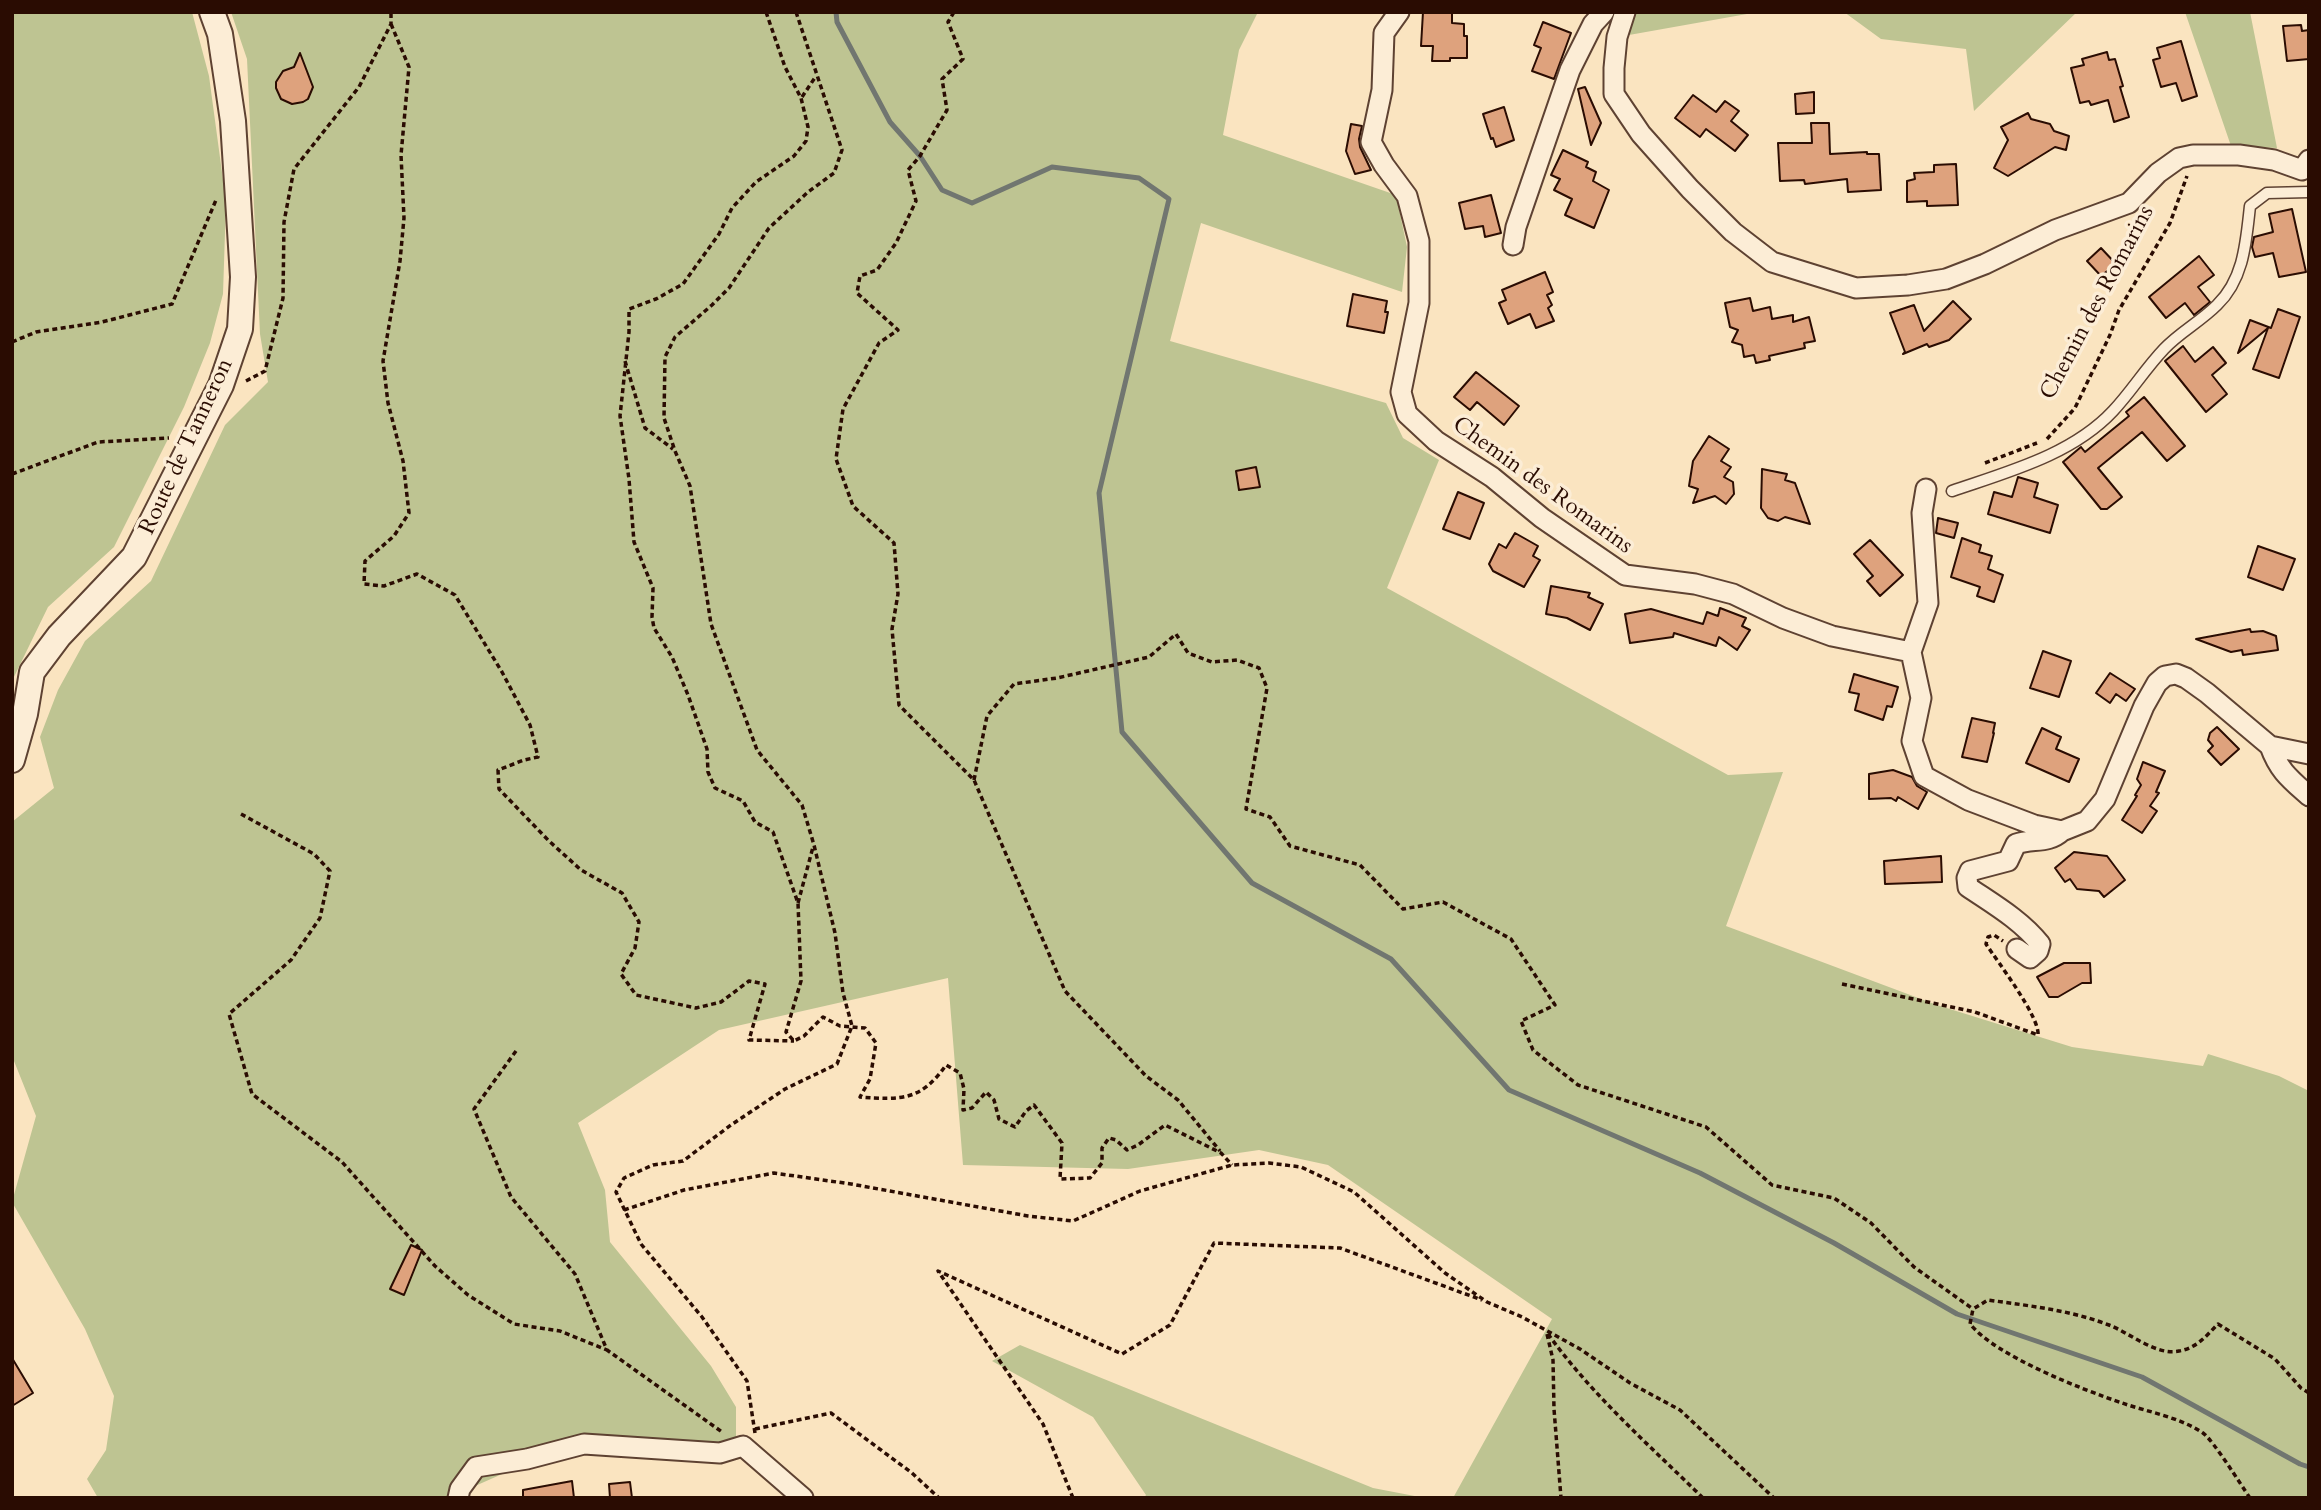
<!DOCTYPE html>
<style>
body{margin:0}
#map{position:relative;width:2321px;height:1510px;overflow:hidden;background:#fae4c0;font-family:Cardo,serif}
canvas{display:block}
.frame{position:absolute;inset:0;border:14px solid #2a0c02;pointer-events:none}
</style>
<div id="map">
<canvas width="2321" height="1510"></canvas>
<div class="frame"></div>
</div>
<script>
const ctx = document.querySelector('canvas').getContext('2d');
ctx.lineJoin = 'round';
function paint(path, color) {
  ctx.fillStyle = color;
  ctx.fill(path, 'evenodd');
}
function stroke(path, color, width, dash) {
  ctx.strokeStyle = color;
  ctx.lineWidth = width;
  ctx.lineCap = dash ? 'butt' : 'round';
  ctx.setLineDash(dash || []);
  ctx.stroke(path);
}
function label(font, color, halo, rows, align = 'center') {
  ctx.font = font + ' Cardo,serif';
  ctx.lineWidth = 7;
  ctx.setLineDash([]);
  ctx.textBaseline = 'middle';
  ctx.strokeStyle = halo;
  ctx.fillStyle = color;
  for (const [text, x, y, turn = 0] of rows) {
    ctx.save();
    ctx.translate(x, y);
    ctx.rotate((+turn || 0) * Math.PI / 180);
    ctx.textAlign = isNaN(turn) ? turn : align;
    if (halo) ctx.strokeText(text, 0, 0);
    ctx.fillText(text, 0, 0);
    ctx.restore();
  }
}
const green = new Path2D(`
 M12 12H192L209 76 226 202 223 294 210 343 184 407 114 547 48 607 12 681Z
 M231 12H1258L1239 50 1223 135 1396 195 1407 247 1402 292 1201 223 1170 341 1386 403 1403 438 1439 460 1387 588 1728 775 1783 772 1726 926 1937 1005 2072 1047 2203 1066 2208 1054 2279 1076 2309 1091V1498H1453L1552 1319 1328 1165 1259 1150 1128 1169 963 1165 948 978 719 1030 578 1123 605 1190 610 1242 711 1366 736 1407V1437L712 1448 588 1453 518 1467 466 1490 458 1498H98L87 1479 106 1450 114 1396 85 1329 12 1202 36 1116 12 1056V822L54 788 40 737 58 690 85 641 151 581 225 425 268 382 260 334 247 59Z
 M1634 12H1747V14L1629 35Z
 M1844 12H2077L1974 111 1966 49 1881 39Z
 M2185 12H2250L2277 148 2231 146Z
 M1020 1345 1373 1488 1425 1498H1144L1146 1495 1093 1417 992 1361Z`);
const stream = new Path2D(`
 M836 12 837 22 890 122 920 156 942 190 972 203 1052 167 1139 178 1169 199 1099 493 1122 732 1252 883 1391 959 1509 1090 1700 1173 1834 1243 1957 1314 2142 1377 2300 1464 2309 1467`);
const building = new Path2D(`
 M1423 12H1452V23L1464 24V36H1467V58H1450V61H1432L1433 46H1421Z
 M1543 22 1571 33 1554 79 1532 71 1541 48 1534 45Z
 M2301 25 2302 31 2309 30V59L2287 61 2283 26Z
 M2181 41 2197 96 2182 101 2176 83 2161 87 2153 60 2160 58 2157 48Z
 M2107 52 2109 60 2115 59 2123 86 2120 87 2129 117 2114 122 2108 100 2091 105 2089 101 2080 103 2071 68 2084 65 2082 59Z
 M300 53 313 87 308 99 303 102 292 104 281 99 276 88V82L283 71 294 67Z
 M1585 87 1601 123 1591 145 1578 89Z
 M1814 92V113L1796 114 1795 94Z
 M1693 95 1716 112 1725 101 1739 111 1731 121 1748 135 1735 151 1706 129 1700 137 1675 118Z
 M1504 107 1514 140 1496 147 1493 138 1491 139 1483 114Z
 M2028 113 2031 119 2050 124 2054 131 2069 136 2066 150 2055 147 2008 176 1994 168 2008 140 2001 127Z
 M1811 123H1829L1830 154 1867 152V154H1879L1881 190 1848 192 1847 179 1805 184 1804 180 1780 181 1778 143H1812Z
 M1351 124 1362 126 1359 139 1360 147 1371 170 1355 174 1346 151Z
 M1563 150 1588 162 1586 167 1596 172 1593 181 1609 190 1594 228 1565 215 1572 199 1554 190 1560 179 1551 175Z
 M1956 164 1958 205 1927 206V201L1907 202V181L1915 179 1914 173 1934 172V165Z
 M1491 195 1501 233 1485 237 1483 226 1465 229 1459 203Z
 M2292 209 2306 272 2279 277 2273 253 2255 257 2252 247 2254 237 2273 232 2269 214Z
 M2101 248 2116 264 2101 276 2087 261Z
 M2199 256 2214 275 2198 287 2210 302 2194 315 2185 303 2166 318 2149 297Z
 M1545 272 1553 292 1547 295 1552 305 1548 308 1554 321 1536 328 1530 314 1508 324 1499 303 1506 300 1502 290Z
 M1353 294 1387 301 1385 312H1388L1384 333 1347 326Z
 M1750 298 1753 311 1770 307 1772 319 1793 315V322L1809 317 1815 341 1804 343 1805 348 1769 356 1770 360 1756 363 1754 355 1744 357 1742 345 1732 342 1738 330 1730 327 1725 303Z
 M1953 301 1971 319 1949 340 1929 347 1927 344 1903 354 1905 352 1890 313 1914 305 1924 331Z
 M2278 309 2300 317 2279 378 2253 369 2268 328 2238 353 2250 320 2271 328Z
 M2183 346 2195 362 2213 347 2226 363 2212 375 2227 394 2206 412 2165 361Z
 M1476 372 1519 406 1504 425 1477 402 1470 410 1454 397Z
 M2144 397 2185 446 2167 461 2142 432 2098 468 2122 497 2107 509H2101L2063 462 2081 447 2085 452 2129 416 2126 412Z
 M1709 436 1729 449 1721 461 1731 467 1724 477 1733 482 1734 494 1726 504 1715 496 1693 503 1698 489 1689 486 1693 461Z
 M1256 467 1260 487 1239 490 1236 471Z
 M1762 469 1787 474 1785 480 1795 483 1810 524 1785 517 1778 521 1768 518 1761 508Z
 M2018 477 2038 483 2034 497 2058 505 2050 533 1988 514 1994 492 2012 497Z
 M1458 492 1484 503 1470 539 1443 529Z
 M1938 518 1958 523 1954 538 1936 533Z
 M1515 533 1538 546 1533 556 1540 560 1524 587 1493 571 1489 564 1499 544 1506 548Z
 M1962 538 1981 545 1979 552 1992 556 1988 569 2003 575 1994 602 1977 596 1980 587 1951 577Z
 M1870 540 1903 575 1880 596 1867 581 1873 576 1854 554Z
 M2258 546 2295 559 2283 590 2248 577Z
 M1551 586 1590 593 1588 597 1603 604 1590 630 1567 618 1546 614Z
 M1720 608 1746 618 1742 626 1750 630 1737 650 1719 637 1716 646 1674 633 1673 637 1630 643 1625 614 1651 609 1703 624 1707 612 1718 616Z
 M2250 629 2251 632 2263 631 2276 636 2278 650 2243 655 2242 650 2231 652 2196 639Z
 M2043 651 2071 661 2059 697 2030 688Z
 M2110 673 2135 689 2126 701 2116 694 2110 703 2096 693Z
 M1854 674 1898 687 1892 707 1887 706 1883 720 1855 710 1859 694 1849 692Z
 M1972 718 1995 723 1993 733H1994L1987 762 1962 757Z
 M2217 727 2239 749 2221 765 2208 751 2213 746 2208 740 2210 733Z
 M2042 728 2061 737 2056 749 2079 759 2069 782 2026 763Z
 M2143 762 2165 771 2156 792 2159 793 2150 806 2157 811 2142 833 2122 820 2137 796 2135 795 2141 785 2137 779Z
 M1893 770 1912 777 1917 786 1927 792 1918 809 1898 797 1896 801 1891 798 1869 799V774Z
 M2074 852 2107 856 2125 880 2104 897 2099 891 2077 889 2070 879 2065 882 2055 868Z
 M1941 856 1942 882 1885 884 1884 861Z
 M2064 963H2090L2091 983H2082L2058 997H2049L2037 977Z
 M411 1245 422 1250 404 1295 390 1289Z
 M12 1358 33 1393 12 1406Z
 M572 1481 574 1498H523V1490Z
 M630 1482 632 1498H610L609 1484Z`);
const path = new Path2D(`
 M766 12 785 67 801 98 808 127 806 141 794 156 756 182 732 208 719 234 683 284 656 299 629 309V332L620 416 629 479 634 542 653 588 652 617 654 628 672 657 688 695 707 749 708 772 715 788 743 801 755 822 773 832 798 903 801 981 786 1032 794 1041 804 1036 823 1017 840 1026 865 1028 876 1043 870 1079 860 1097C901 1100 921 1101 946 1065L960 1073 964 1089 963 1110 972 1108 986 1092 994 1100 999 1119 1015 1127 1026 1111 1034 1105 1062 1143 1060 1179 1090 1178 1102 1163V1148L1109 1138 1116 1140 1127 1150 1138 1145 1165 1125 1221 1153 1232 1165
 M954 12 948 22 963 59 942 79 947 110 920 156 908 170 916 201 896 243 877 270 860 276 857 293 898 330 879 343 843 409 836 459 853 506 894 543 898 594 892 629 899 705 974 780 1065 991 1146 1076 1178 1100 1220 1151
 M391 24 409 67 401 155 404 218 400 261 383 361 388 403 403 461 409 513 394 536 365 561 364 584 384 586 417 574 455 595 502 672 530 725 538 757 524 760 498 770 499 789 549 841 581 870 622 893 639 922 635 948 621 974 636 995 696 1008 721 1002 749 981 765 984 749 1040 794 1041
 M802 97 816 76
 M12 342 36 332 102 322 172 304 216 200
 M625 361 645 428 673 449
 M246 381 265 371 283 298 284 222 294 169 359 87 391 24V12
 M2047 439 2075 408 2110 335 2119 310 2170 223 2187 176
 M1985 463 2037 443
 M12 474 98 442 169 438
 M974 780 987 716 1014 684 1057 678 1149 657 1176 634 1188 653 1212 662 1237 660 1259 668 1267 688 1246 809 1270 817 1290 846 1360 865 1403 909 1443 902 1511 939 1555 1005 1521 1021 1533 1050 1578 1085 1706 1127 1772 1185 1834 1198 1871 1223 1914 1267 1973 1309
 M241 814 314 854 330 871 320 918 291 960 229 1014 252 1094 342 1162 435 1266 468 1295 514 1324 560 1331 607 1350
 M798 903 813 847
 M1842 984 1975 1012 2038 1035C2040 1017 1997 961 1986 944L1988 937 1994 935 2003 941
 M516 1051 474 1109 511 1197 575 1274 607 1350 722 1432
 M624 1210 684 1190 774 1173 851 1184 1028 1216 1073 1221 1140 1191 1232 1165 1269 1163 1301 1167 1354 1192 1445 1273 1487 1302 1522 1317 1580 1349 1630 1383 1680 1410 1774 1498
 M1547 1334 1553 1360 1554 1409 1561 1498
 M1548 1334C1592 1395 1649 1445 1703 1498
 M755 1429 831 1413 912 1473 939 1498
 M755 1433 747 1381 702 1317 641 1244 616 1192 624 1178 653 1165 683 1161 731 1125 785 1089 837 1064 852 1026 843 993 835 933 814 845 802 805 757 750 711 624 690 486 675 451 664 418 665 357 675 337 712 305 729 288 769 228 808 192 834 173 842 150 796 12
 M2309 1438V1440
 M2309 1475V1490
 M1073 1498 1043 1424 938 1271 1122 1354 1170 1325 1214 1243 1340 1248 1482 1300
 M2250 1498C2241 1485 2213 1440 2203 1433 2179 1417 2148 1412 2122 1403 2081 1389 1996 1356 1970 1324L1973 1309 1988 1300C2030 1306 2070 1310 2109 1325 2130 1333 2156 1356 2179 1351 2197 1348 2206 1336 2218 1324L2275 1359 2301 1388 2309 1393`);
const service = new Path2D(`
 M1952 491C2007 472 2072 455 2113 411 2131 392 2145 369 2164 349 2180 332 2200 322 2217 305 2244 279 2246 242 2250 206L2267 193 2309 192`);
const minor = new Path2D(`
 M1399 12 1384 33 1382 90 1371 142 1384 165 1407 196 1419 241V303L1401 392 1407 414 1436 441 1492 477 1542 518 1625 575 1695 584 1733 594 1783 618 1832 636 1911 652
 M1625 12 1617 37 1614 68V94L1641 134 1690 189 1733 232 1772 262 1856 288 1908 285 1946 279 1985 264 2055 230 2129 203 2158 173 2179 158 2193 155H2239L2274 160 2302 170 2309 160
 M1513 245 1516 227 1570 70 1593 24 1604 12
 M1911 652 1921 698 1912 741 1924 776 1968 800 2034 825 2062 831 2087 821 2105 799 2144 706 2157 683 2165 676 2176 674 2186 678 2207 693 2270 746 2309 754
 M1911 652 1928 603 1922 513 1926 489
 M2270 746C2279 771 2290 779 2309 796
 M2017 949 2030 958 2038 951 2040 944C2021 920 1993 904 1968 887L1967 878 1970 871 2008 861 2016 844C2033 838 2048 844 2062 831
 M458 1498 460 1489 476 1467 527 1459 584 1444 720 1453 743 1446 803 1498`);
const tertiary = new Path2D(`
 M12 760 25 714 32 672 59 636 134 557 221 385 240 329 243 277 233 121 220 34 212 12`);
const streetNames = [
 ["Chemin des Romarins",2098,303,-62],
 ["Route de Tanneron",187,447,-65],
 ["Chemin des Romarins",1542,486,36]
];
paint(green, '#bec492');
stroke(stream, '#717670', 5);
paint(building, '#dea27d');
stroke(building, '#2a0c02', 2);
stroke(service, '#5e4232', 13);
stroke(minor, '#5e4232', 23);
stroke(tertiary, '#5e4232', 28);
stroke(path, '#2a0c02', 3.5, [5, 3.5]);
stroke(service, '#fcedd6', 10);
stroke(minor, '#fcedd6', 19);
stroke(tertiary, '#fcedd6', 24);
label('23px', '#2a0c02', '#fcedd6', streetNames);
</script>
